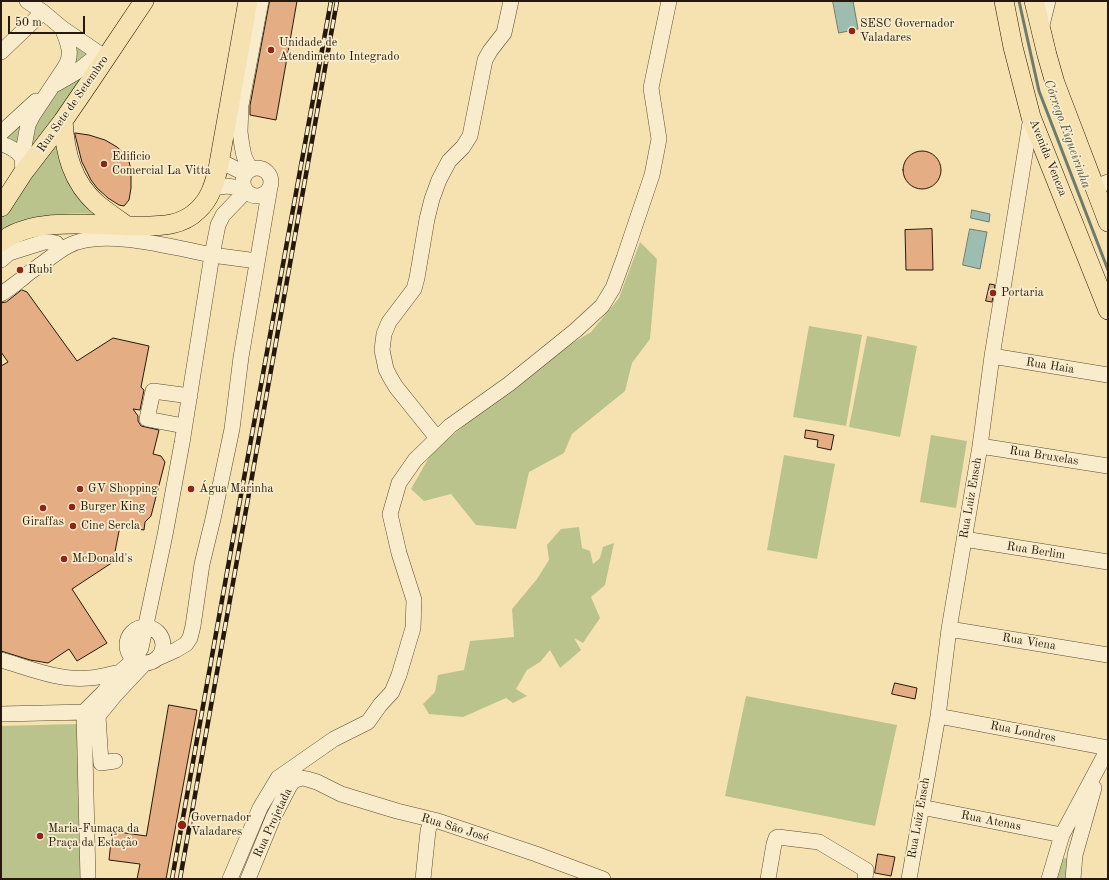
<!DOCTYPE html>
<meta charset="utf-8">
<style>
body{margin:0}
#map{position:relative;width:1109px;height:880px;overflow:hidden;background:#f5e2b0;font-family:"Old Standard TT",serif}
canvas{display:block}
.frame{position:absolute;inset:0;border:2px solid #26190b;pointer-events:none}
.scale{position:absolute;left:8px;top:16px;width:77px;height:18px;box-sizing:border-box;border:2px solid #26190b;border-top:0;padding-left:5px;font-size:12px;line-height:14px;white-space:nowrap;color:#26190b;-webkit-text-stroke:3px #f8eccc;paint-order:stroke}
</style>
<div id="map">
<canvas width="1109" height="880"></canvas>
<div class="frame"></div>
<div class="scale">50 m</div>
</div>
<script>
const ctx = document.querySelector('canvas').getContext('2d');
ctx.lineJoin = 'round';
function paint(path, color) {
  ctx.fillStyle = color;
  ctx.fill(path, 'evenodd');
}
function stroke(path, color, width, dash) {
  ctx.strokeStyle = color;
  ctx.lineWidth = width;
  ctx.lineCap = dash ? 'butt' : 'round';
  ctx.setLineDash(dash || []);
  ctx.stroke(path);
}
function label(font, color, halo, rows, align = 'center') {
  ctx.font = font + ' "Old Standard TT",serif';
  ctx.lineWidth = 3.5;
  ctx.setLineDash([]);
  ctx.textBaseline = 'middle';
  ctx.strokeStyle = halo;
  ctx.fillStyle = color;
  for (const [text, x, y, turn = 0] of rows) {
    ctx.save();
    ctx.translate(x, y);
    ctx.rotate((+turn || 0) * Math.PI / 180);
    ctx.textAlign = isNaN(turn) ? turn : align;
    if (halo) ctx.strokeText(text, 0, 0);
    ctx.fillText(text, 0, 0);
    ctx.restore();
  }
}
const green = new Path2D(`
 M70 36 89 54 68 69Z
 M92 67 29 154 30 139 46 99Z
 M25 113 18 144 15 141 1 137Z
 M58 134 104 215C68 211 35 215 1 230V218Z
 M640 242 657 259 650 339 632 363 625 391 572 434 564 453 529 472 516 529 476 525 451 494 424 501 411 489 432 452 544 360 591 332 619 298Z
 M809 326 862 335 846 426 793 417Z
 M867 336 917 346 900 437 849 427Z
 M931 435 967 441 956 508 920 502Z
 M784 455 835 464 817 559 767 550Z
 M579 527 582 548 590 551 593 564 600 558 603 547 614 543 605 585 591 597 600 618 583 643 574 638 581 650 560 668 550 650 540 662 527 670 516 689 527 696 513 703 506 698 463 717 429 714 423 704 435 692 438 675 464 670 470 641 514 637 512 609 537 579 549 560 547 545 561 529Z
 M746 696 897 725 875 826 725 796Z
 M78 724 82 879H1V726Z
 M1065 858 1069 859V879H1055L1062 859Z`);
const water = new Path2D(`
 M833 1H853L858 29 839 33Z
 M972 210 990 214 989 222 971 218Z
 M970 229 987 232 980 269 963 265Z`);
const stream = new Path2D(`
 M1019 1 1039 91 1108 270`);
const building = new Path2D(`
 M270 1H297L276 120 250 115V106Z
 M75 133 89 135 105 140 117 147 128 157 131 170V188L129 200 124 206 119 205 108 198 97 188 91 180 82 162Z
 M903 170a19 19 0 1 1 38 0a19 19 0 1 1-38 0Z
 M932 229 933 270H906L905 230Z
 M990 284 995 285 992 302 986 301Z
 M22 290 27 292 77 361 113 338 149 346 141 387 144 390 140 410 133 409 138 416V421L141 426 159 430 153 454 161 456 165 462 151 516 145 522 144 530 120 526 113 562 72 589 107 643 77 661 69 649 48 663 30 660 1 651V366L8 362 1 352V303L6 302Z
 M806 430 834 435 831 450 817 447 818 440 805 438Z
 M895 683 917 688 915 699 892 694Z
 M169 705 197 710 166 879H137L140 864 109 860 112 831 146 836Z
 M878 854 895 857 891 876 875 873Z`);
const minor = new Path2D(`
 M27 1 43 12 62 28 106 58
 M1041 29 1048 1
 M1 52 43 12
 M56 84 75 73 99 54
 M1 133 36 101
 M1 144C10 146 16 150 22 157
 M220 161 238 170 248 171
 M243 182a14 14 0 1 1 28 0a14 14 0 1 1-28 0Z
 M250 169 244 156 242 146 240 132 241 105 261 1
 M23 173 22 157 28 125 33 115 65 67C74 54 67 41 62 28
 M1095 187 1108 182
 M213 188 227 186 245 189
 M246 191 223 215 218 225 212 255 257 261
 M1 260 9 253 44 242H51L56 243 61 250
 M1 294C9 289 15 284 23 278 28 273 35 269 40 265 49 259 58 251 68 246 102 227 175 248 212 255L182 443 165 535 141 648 134 660 120 672 103 693 84 712
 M992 356 1108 375
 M184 426 147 419 153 391 190 396
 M437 438 396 387 390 377 386 369 382 350 384 334 389 322 414 289 417 278 427 219 432 199 439 180 449 161 463 147 470 136 485 60 490 51 504 33 511 1
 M980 446 1108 466
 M964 539 1108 562
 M127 645a18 18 0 1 1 36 0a18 18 0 1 1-36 0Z
 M949 629 1108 655
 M156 659 176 650 186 644 190 638 193 626 202 564 213 519 232 429 241 357 270 187
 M1 660C29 668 59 681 89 678 99 678 110 674 120 672
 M84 712 88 879
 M1 714 87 712 94 713 98 716
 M98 716 115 695 145 663
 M98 716 101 763 115 761
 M938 716 1108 748
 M921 807 1062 835
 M230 879 260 808 278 778 334 739 368 722 380 705 392 692 399 675 413 628 414 600 399 553 390 514 399 483 415 460 450 426 509 384 576 330 602 306 613 288 624 258 652 175 659 139 651 88 669 1
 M248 879 273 818 289 787 293 781 302 778 307 779 317 782 341 794 397 811 438 821 536 854 603 879
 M423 879 428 831 431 820
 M768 879 774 844 776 838 778 837 819 842 866 870 865 878
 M909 879 938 716 949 629 980 446 992 356 1031 117
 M1049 879 1062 835 1108 749
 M1073 879 1075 855 1094 788`);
const major = new Path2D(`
 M1004 1 1013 47 1031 117 1108 310
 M1034 1 1047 55 1055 83 1108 222
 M63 121C65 153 72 182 97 204 107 212 117 219 127 226
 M1 207 23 173 63 121 89 83 144 1
 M1 242C35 215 99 226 141 226 162 226 182 226 198 210 210 199 214 185 218 169L248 1`);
const rail = new Path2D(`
 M172 879 238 511 331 1
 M180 879 337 1`);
const markers = [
 [852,31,4,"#8f2418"],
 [271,50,4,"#8f2418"],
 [104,164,4,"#8f2418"],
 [20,270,4,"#8f2418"],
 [993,293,4,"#8f2418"],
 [80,489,4,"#8f2418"],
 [191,489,4,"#8f2418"],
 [72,507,4,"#8f2418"],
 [43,508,4,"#8f2418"],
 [73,526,4,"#8f2418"],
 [64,559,4,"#8f2418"],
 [182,825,5,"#8f2418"],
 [40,836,4,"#8f2418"]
];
const poiNames = [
 ["SESC Governador",860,24],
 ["Valadares",860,38],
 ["Unidade de",279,43],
 ["Atendimento Integrado",279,57],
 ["Edificio",112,157],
 ["Comercial La Vitta",112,171],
 ["Rubi",28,270],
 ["Portaria",1001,293],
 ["GV Shopping",88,489],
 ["Água Marinha",199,489],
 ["Burger King",80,507],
 ["Giraffas",43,522,"center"],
 ["Cine Sercla",81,526],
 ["McDonald's",72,559],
 ["Governador",191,818],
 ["Valadares",191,832],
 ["Maria-Fumaça da",48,829],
 ["Praça da Estação",48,843]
];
const streetNames = [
 ["Rua Sete de Setembro",73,104,-55],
 ["Avenida Veneza",1048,158,68],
 ["Rua Haia",1050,366,9],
 ["Rua Bruxelas",1044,456,9],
 ["Rua Luiz Ensch",971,498,-80],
 ["Rua Berlim",1036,551,9],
 ["Rua Viena",1029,642,9],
 ["Rua Londres",1023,732,11],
 ["Rua Luiz Ensch",919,818,-80],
 ["Rua Atenas",991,821,11],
 ["Rua Projetada",273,823,-65],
 ["Rua São José",455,828,17]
];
const waterNames = [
 ["Córrego Figueirinha",1067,134,70]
];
paint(green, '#bbc38c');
paint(water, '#9cbdaf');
stroke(water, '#6d7b6d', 1);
stroke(stream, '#6d7b6d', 3);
paint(building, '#e5ad83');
stroke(building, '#26190b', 1);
stroke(minor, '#5a4b34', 16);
stroke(major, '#26190b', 20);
stroke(minor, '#f8eccc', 15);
stroke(major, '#f5e2b0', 19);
stroke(rail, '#26190b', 4.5);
stroke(rail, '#f8eccc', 3, [9]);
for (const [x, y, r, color] of markers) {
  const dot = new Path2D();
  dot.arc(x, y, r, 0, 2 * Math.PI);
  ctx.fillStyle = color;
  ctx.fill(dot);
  stroke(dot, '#f8eccc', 1.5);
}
label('12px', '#26190b', '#f8eccc', poiNames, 'left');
label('12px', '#26190b', '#f8eccc', streetNames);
label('italic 13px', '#4f5244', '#f8eccc', waterNames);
</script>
